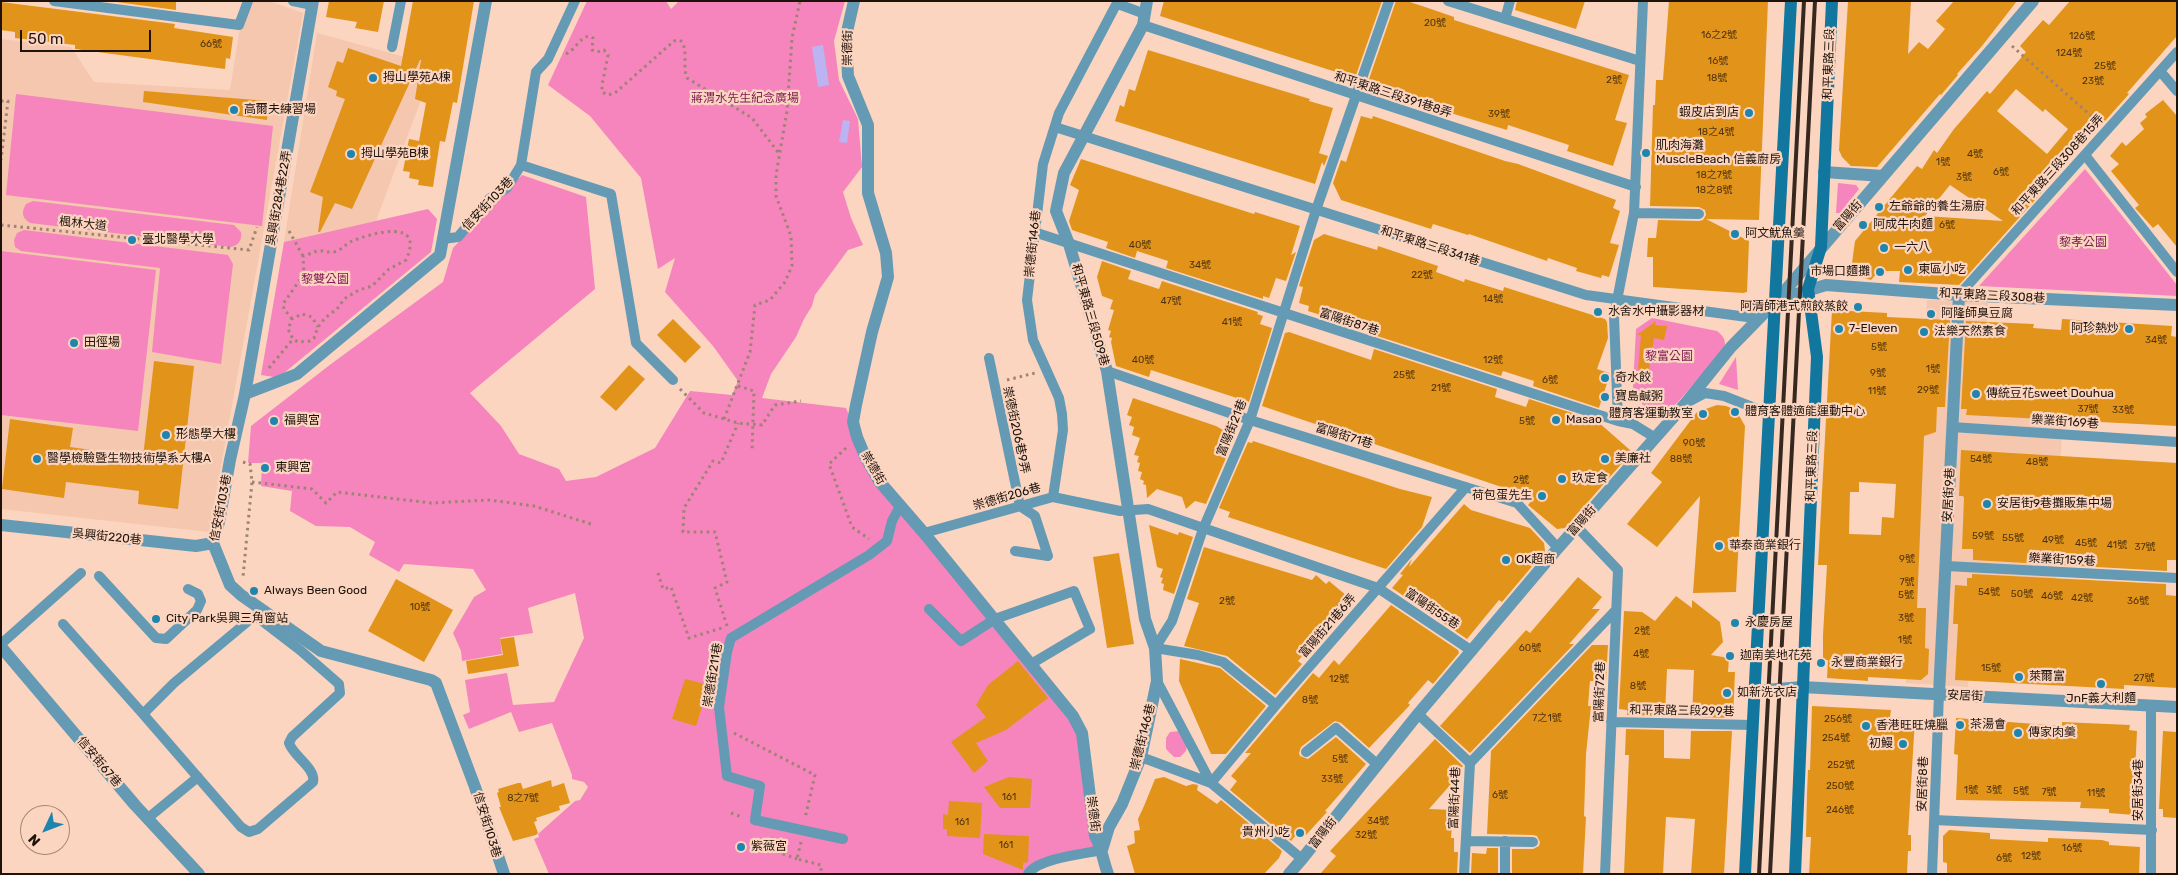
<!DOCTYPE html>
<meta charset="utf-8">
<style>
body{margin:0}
#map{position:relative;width:2178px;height:875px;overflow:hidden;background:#fbd5c0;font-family:Rubik,sans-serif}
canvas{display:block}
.frame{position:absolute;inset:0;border:2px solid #1e120a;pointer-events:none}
.north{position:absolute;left:20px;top:805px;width:50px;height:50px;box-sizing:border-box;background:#fbd5c0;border:1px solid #a38777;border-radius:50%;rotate:227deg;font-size:14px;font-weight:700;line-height:20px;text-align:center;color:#1e120a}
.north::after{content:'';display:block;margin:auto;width:18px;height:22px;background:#1d85ae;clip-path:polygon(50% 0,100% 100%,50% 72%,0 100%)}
.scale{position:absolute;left:20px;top:30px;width:131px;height:22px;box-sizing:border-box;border:2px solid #1e120a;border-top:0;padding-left:6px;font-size:15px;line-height:18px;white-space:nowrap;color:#1e120a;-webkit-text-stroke:4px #fbd5c0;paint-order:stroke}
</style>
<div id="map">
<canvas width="2178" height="875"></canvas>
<div class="frame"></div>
<div class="north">N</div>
<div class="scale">50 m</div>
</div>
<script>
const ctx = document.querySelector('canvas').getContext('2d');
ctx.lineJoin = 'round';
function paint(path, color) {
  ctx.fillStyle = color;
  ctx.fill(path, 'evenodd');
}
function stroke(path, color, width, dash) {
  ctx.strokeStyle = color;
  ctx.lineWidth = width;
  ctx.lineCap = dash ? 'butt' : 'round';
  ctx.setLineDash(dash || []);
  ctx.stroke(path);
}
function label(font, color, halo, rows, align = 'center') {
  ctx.font = font + ' Rubik,"Noto Sans TC",sans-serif';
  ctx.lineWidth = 4.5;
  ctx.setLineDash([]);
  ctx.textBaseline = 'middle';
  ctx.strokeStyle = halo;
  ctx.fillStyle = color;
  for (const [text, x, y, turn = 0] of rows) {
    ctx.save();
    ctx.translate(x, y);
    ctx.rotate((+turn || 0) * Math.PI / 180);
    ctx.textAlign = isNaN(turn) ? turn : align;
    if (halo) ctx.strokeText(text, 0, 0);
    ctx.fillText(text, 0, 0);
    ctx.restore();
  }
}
const built = new Path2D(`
 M250 1H269L303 13 209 532 1 509V39L71 47 94 82 230 90 239 33Z
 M317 33 434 65 376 221 284 242Z
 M1927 300 1988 303 1983 396 2063 400 2055 611 1972 607 1968 687 1906 683Z`);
const green = new Path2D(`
 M587 1H666L671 9 679 1H845L834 41 839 80 858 119 862 167 843 192 851 218 863 245 848 250 815 295 812 306 804 319 796 337 771 374 762 398 846 408 877 484 961 583 1079 733 1098 846 1026 874H549L534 839 539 837 538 834 575 801 580 800 588 787 584 782 572 779V775L552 723 519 732 511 712 469 729 463 715 470 712 465 680 507 673 513 705 554 702 584 638 575 593 528 608 533 633 500 638 502 654 462 661 461 651 453 633 474 597 486 590 473 569 404 564 399 572 369 555 375 542 350 527 316 526 290 511 292 491 261 486 262 463H248L251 426 331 364 443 282 453 248 522 175 586 197 595 289 470 393 501 426 519 454 559 469 566 481 596 477 655 448 690 391 732 395 738 381 713 346 665 292 675 258 658 269 641 178 590 116 548 85Z
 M16 94 273 126 262 226 6 195Z
 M2085 169 2177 285V296L1979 286Z
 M1838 183 1856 185 1859 189 1840 213H1836Z
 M33 201 234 225 241 232C242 240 239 245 231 247L30 223C22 218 21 212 26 204Z
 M428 209 437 219 431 252 284 373 274 377 261 375 284 242Z
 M24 230 228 255 233 264 221 364 152 352 160 268 21 251 15 247 14 240 17 233Z
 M1 251 156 270 138 431 1 415Z
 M1652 318 1717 331C1723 336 1727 340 1724 349L1678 402C1659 420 1639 409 1633 387L1636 329Z
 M1736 357 1738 390 1719 384Z
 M1180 731 1187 746 1186 751 1180 757H1174L1166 749V738L1170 732Z`);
const water = new Path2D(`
 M823 45 829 85 818 87 812 47Z
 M843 120 850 121 847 143 839 142Z`);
const building = new Path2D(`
 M109 1H176V10Z
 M329 1H384L378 32 355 28 357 22 326 17Z
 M413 1H474L457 103 453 102 445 142 440 141 433 187 418 185 419 180 409 178 410 172 403 171 409 139 419 141 426 103 415 99 421 60H420L352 209 335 203 320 232H318L323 197 310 192 345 99 336 96 337 91 328 87 337 61 343 63 348 48 401 66Z
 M1164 1H1382L1355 78 1160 16Z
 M1396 1H1407L1431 9 1454 17V20L1629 75 1615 120 1627 123 1613 166 1567 151 1569 145 1508 125 1507 130 1381 92 1383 88 1370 84 1368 82Z
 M1517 1H1585L1576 29 1515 10Z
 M1669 1H1768L1759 220 1706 219 1749 241 1747 292 1743 293 1653 287V257H1647L1648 238H1656L1658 220 1699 221 1703 220 1706 215 1705 210 1699 207 1650 206 1653 105H1655L1656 80H1663Z
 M1848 1H1911L1908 54 1919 42 1928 49 1945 29 1936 21 1954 1H2017L1982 46 1957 74 1958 75 1941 95 1940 94 1877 167 1851 166 1842 157 1839 150Z
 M2070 1H2177V36L2127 93 2129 94 2105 121 2102 119 2042 189 2043 191 1959 285 1899 282 1900 271H1879L1871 280 1864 278 1857 272 1852 263 1855 241 1917 166 1922 169 1934 150 1937 153 1954 129 1987 91 1990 94 2026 52 2020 46 2043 20 2049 25ZM2016 89 2043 112 2045 109 2068 129 2047 154 1997 111ZM1950 185 2003 221 1925 216Z
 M1 2 175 24 174 28 233 37 230 59 226 58 225 69 75 49V45L15 38V32L1 30Z
 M1148 50 1310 99 1309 101 1333 108 1319 153 1328 156 1324 166 1322 162 1315 184 1115 121 1120 105 1124 107 1129 89 1135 91Z
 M144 91 268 101 267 120 143 102Z
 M2163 100 2177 116V247L2158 224 2153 228 2135 208 2139 205 2111 171 2119 164 2110 156 2122 142 2126 146 2144 129 2140 123 2147 117 2145 114Z
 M1361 116 1372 119 1373 116 1505 161 1518 164 1616 200 1613 208 1620 211 1610 243 1619 245 1609 277 1602 275 1601 278 1576 271 1577 268 1548 258 1547 261 1469 234 1468 235 1433 224 1431 229 1341 200 1333 183 1341 160 1346 162Z
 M1081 159 1254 214 1255 212 1300 226 1291 255 1296 252 1286 281 1276 278 1269 298 1263 296V299L1166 268 1168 261 1137 251 1135 258 1106 248 1108 242 1072 230 1069 221 1079 190 1070 185Z
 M1324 234 1377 250 1378 246 1438 266 1436 272 1464 282 1465 279 1503 291 1504 287 1605 319 1607 322 1608 338 1597 369 1609 373V377L1599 408 1533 386 1534 381 1503 371 1501 376 1377 336 1378 333 1308 311 1309 306 1299 303 1303 287 1299 286 1314 240Z
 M1102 261 1131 271 1128 279 1159 289 1162 281 1258 312 1257 314 1263 316 1260 324 1272 328 1249 402 1151 370 1149 377 1116 366 1111 342 1112 338 1109 337 1111 331 1108 330 1114 310 1110 309 1113 300 1102 296 1097 277Z
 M1832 310 1887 313V317L1950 320 1945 407H1937L1936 432 1924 436 1917 608H1926L1925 648 1929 649 1928 674 1921 680 1868 677V681L1827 678 1828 660H1823V635L1827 565H1818ZM1859 482 1896 484 1894 518 1882 517 1881 535 1849 534 1850 492H1859Z
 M673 319 701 347 685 363 657 335Z
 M2062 319 2172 326 2171 336 2177 337V426L1966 415 1967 409H1961L1966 321 2034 324 2033 328 2061 330Z
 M1656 321 1655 325 1667 326 1664 340 1654 338 1649 370 1638 369 1641 335H1637Z
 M1289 332 1371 360 1374 349 1497 389 1495 397 1526 407 1529 399 1597 421 1630 450 1631 453 1565 528 1557 529 1528 505 1534 498 1262 406 1285 333Z
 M154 361 194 366 178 509 138 504 139 491 66 482 64 498 2 489 10 419 73 428 70 447 143 457Z
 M629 365 645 379 616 411 600 397Z
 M1133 398 1216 426 1223 430 1222 433 1235 437 1206 504 1195 501 1186 509 1182 497 1157 489 1147 498 1146 485 1143 484 1144 481 1140 479 1142 472 1138 471 1140 463 1137 462 1139 456 1134 455 1140 438 1132 435 1134 427 1129 425 1132 417 1127 415Z
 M1717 405 1726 406 1736 410 1745 426 1736 592 1693 593 1700 496 1657 547 1627 524 1662 482 1651 473 1697 412Z
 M1253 441 1400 489 1432 497 1422 527 1386 569 1228 517 1230 512 1219 508 1248 442 1252 443Z
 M1961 450 2177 463V560H2167V571L1973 560V549H1962L1964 498 1963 496H1959Z
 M1464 504 1471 510 1530 528 1544 543 1545 551 1502 602 1499 600 1467 639 1392 588 1403 575 1400 574 1412 559 1409 567Z
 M1149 525 1178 535 1179 532 1193 537 1174 594 1163 590 1164 584 1161 583 1163 578 1160 577 1163 569 1157 567Z
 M1204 547 1312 580 1316 575 1326 584 1329 581 1347 596 1332 614 1336 617 1298 661 1302 664 1275 695 1227 656 1184 646 1199 603 1187 599Z
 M1119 553 1134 644 1107 648 1093 557Z
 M1972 574 2166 584V595L2177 596V688L2124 685V689L1955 680 1958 624H1953L1955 585 1967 586V578H1972Z
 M1578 577 1602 597 1592 609H1600L1569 644H1574L1470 753 1440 726 1526 630 1530 633Z
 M396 579 453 610 424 662 368 631Z
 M1676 596 1692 608V600L1720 622 1723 642 1711 655 1729 658 1728 672H1735L1733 718 1692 717 1694 670 1667 669 1665 716 1627 715V710L1619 709 1624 611 1642 612 1655 621Z
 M1391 605 1458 650 1459 653 1433 684 1428 680 1408 703 1410 705 1369 748 1341 723 1335 721 1301 747 1299 753 1300 756 1308 759 1336 737 1366 764 1325 811 1327 812 1306 835 1300 830 1291 841 1230 790 1237 781 1231 776 1251 753H1245L1313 673 1319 678 1334 660 1339 665Z
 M514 637 519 666 468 674 466 661 503 655 500 639Z
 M1592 645H1608L1606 681H1590L1588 706H1591L1586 754 1584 816 1586 817 1583 874H1512V849H1533L1539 846 1540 842 1537 836 1533 835 1487 834 1491 751Z
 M1180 659 1220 668 1266 706 1226 754H1211L1179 681Z
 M1018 661 1048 698 1006 730 976 743 988 761 974 773 951 742 986 717 976 705 988 685Z
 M685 679 709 685 696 726 672 719Z
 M1812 706 1891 710 1890 717 1915 719 1908 835H1911V851H1908L1907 874H1809L1811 837H1806L1807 794 1808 770H1810Z
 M1956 718 2062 726V722L2130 725 2129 730 2137 731 2133 815 2109 813V809L2080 808 2081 802 1956 800 1958 755 1954 754Z
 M1626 729 1664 730V758L1690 759 1691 731H1732L1724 874H1691L1695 819 1666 817 1663 874H1624L1629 755H1625Z
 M2163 731 2177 732V818L2163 817V809H2159Z
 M1435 739 1463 766 1457 773 1459 775 1429 809 1453 810 1451 838H1454V852H1458L1457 874H1320L1336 856 1330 851Z
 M1009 777 1032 779 1030 808H1000L984 787Z
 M1164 777 1186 786 1193 784 1198 785 1197 790 1217 804 1221 800 1282 851 1279 858 1264 874H1135L1127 846 1135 843 1134 831 1140 830 1138 819 1144 806 1155 779Z
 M551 780 552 787 564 783 570 803 559 806 560 810 536 818 537 821 534 822 538 833 536 835 513 841 499 807H501L497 793 499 792 498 789 518 783H521L523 789Z
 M949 801 982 803 980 838 947 836V829H943V814L948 815Z
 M1949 830 1990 833V839L2048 842V838L2102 840 2109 842V845L2140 847 2139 874H1947V863L1943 862V836Z
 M984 834 1029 836 1028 862 1023 863V870L983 854Z
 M1487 848H1498V874H1471L1472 853 1486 854Z`);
const path = new Path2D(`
 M2012 46 2097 121
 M566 54C575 50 579 38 589 36L593 38 592 50 597 52 604 50 608 55 602 85V92L608 95 615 93 674 41 680 40C689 48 682 66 687 78L752 118 778 152
 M1 101H8L1 160
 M1 225 249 250 257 227
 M289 231 303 256
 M292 319 284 309 283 304 304 274 303 256C308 255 313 252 318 251 324 250 330 254 337 251 342 249 345 245 350 242 371 233 426 217 406 260L389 269 372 286 359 290 344 299 337 309 325 318 318 327 314 338 310 341 298 342 293 339 288 329 292 319 302 314 312 317 318 327
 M269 368 293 339
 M1007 380 1035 373
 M738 386 754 391 752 452
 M680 389 704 413 738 423 762 425 775 405 801 401
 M724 419 750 352 755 305 770 300 785 282 792 266 791 236 776 196V175L787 111 792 38 800 1
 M846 448 829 464 852 527 869 539
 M243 462 250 464 252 482 243 577
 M252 482 312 489 326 503 337 492 431 503 489 500 534 506 594 525
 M658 573 663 589 671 587 689 638 722 628
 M727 626 715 588 727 582 715 532H683L684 508 713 461 721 463 738 423
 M734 733 815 775 805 818
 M731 813 742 817
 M773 837 770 849 797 859
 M801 842 797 859 821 865V874`);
const service = new Path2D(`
 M54 1 239 25 248 1
 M293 1 312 5
 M1448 1 1640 61
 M1118 4 1145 14
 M1505 19 1510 1
 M1143 25 1636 187
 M392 47 401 1
 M2160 71 2177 91
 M1055 127 1586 295 1747 317 1769 304
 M2085 155 2177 272
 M521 165 611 194 636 343 673 380
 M1634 213 1699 214
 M1034 232 1618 421 1633 424 1654 437
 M443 239 458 237 490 198 507 188 521 165 536 72 548 59 575 1
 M1959 295 2177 52
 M989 358 1020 506 1035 516 1048 556 1015 551
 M1107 371 1250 420 1517 503 1558 548
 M1688 402 1705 393 1724 396 1770 414
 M1618 421 1614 316 1634 213 1643 1
 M1952 427 2177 442
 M1053 497 1063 430 1062 414 1059 398 1033 340 1027 300 1043 164 1059 113 1118 1
 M1577 527 1618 570 1605 874
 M924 533 1053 497 1120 511 1148 509 1378 588 1472 651
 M1946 566 2177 578
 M99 576 156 638 166 639 197 610 201 601 198 594 188 589
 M929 609 961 641 995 619 1074 591 1090 629 1031 664
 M253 617H257L300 650 339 684 340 693 292 737 289 743C293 756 316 768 313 782L258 829 249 832 241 827 143 714 174 683Z
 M63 624 143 714
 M1 644 81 573
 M1157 681 1211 783 1302 859
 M1276 705 1223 662 1198 655 1155 648 1172 621 1203 529 1250 420 1316 210 1389 1
 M2151 706V874
 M1418 714 1470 763 1464 874
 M1611 722 1752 725
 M1306 752 1336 728 1378 765
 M1141 757 1211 783 1276 705 1466 487
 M1470 763 1615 611
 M148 818 198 777
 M1934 820 2152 830
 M843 839 755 820 760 786 727 776 719 707 727 652 731 638 869 555 887 541 892 521 900 506
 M1466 841 1533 842
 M1028 874C1038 858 1084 854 1102 850
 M1505 874V841
 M1932 874 1939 694`);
const minor = new Path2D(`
 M313 1 245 394 230 460 219 522 213 543 230 585 241 595 321 651 431 680 436 683 475 787 504 874
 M854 1 846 36 848 76 868 125V193L886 253 888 277 872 332 856 405 853 422 857 437 865 456 879 481 924 533 1073 716 1082 733 1095 836C1102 848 1103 861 1108 874
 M1824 172 1883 176
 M1777 300 1826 285 1959 295 2177 305
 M245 394 297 374 440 255 486 1
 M1 525 196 546 213 543
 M1753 691 1802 687 2177 707
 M1939 694 1959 295
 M1102 850 1109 827 1122 804 1141 757 1157 681 1155 648 1145 619 1107 371 1069 244 1056 211 1064 173 1143 25 1147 1
 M1289 874 1302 859 1418 714 1558 548 1685 404 1731 347 1777 300 2033 1`);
const tertiary = new Path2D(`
 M1 647 135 805 199 874`);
const secondary = new Path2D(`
 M1745 874C1758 583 1777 292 1791 1
 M1795 874 1817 357 1808 289 1821 247 1832 1`);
const rail = new Path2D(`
 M1759 874 1804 1
 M1770 874 1815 1`);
const markers = [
 [373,78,5,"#1d85ae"],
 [234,110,5,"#1d85ae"],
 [1749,113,5,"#1d85ae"],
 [1646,153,5,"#1d85ae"],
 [351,154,5,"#1d85ae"],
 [1879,207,5,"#1d85ae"],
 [1863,225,5,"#1d85ae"],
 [1735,234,5,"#1d85ae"],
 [132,240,5,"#1d85ae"],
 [1884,248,5,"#1d85ae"],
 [1908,270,5,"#1d85ae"],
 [1880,272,5,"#1d85ae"],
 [1858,307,5,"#1d85ae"],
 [1598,312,5,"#1d85ae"],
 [1931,314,5,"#1d85ae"],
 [1839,329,5,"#1d85ae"],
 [2129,329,5,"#1d85ae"],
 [1924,332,5,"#1d85ae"],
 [74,343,5,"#1d85ae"],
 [1605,378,5,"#1d85ae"],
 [1976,394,5,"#1d85ae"],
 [1605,397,5,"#1d85ae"],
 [1735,412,5,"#1d85ae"],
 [1703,414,5,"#1d85ae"],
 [1556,420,5,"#1d85ae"],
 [274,421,5,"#1d85ae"],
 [166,435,5,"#1d85ae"],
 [37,459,5,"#1d85ae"],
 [1605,459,5,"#1d85ae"],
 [265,468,5,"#1d85ae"],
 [1562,479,5,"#1d85ae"],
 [1542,496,5,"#1d85ae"],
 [1987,504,5,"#1d85ae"],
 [1719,546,5,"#1d85ae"],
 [1506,560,5,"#1d85ae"],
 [254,591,5,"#1d85ae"],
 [156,619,5,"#1d85ae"],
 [1735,623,5,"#1d85ae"],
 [1730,656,5,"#1d85ae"],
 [1821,663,5,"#1d85ae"],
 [2019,677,5,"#1d85ae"],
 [2101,684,5,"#1d85ae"],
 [1727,693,5,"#1d85ae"],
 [1960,725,5,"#1d85ae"],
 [1866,726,5,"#1d85ae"],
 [2018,733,5,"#1d85ae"],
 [1903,744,5,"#1d85ae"],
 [1300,833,5,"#1d85ae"],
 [741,847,5,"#1d85ae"]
];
const numberNames = [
 ["20號",1435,23],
 ["16之2號",1719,35],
 ["126號",2082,36],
 ["66號",211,44],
 ["124號",2069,53],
 ["16號",1718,61],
 ["25號",2105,66],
 ["18號",1717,78],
 ["2號",1614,80],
 ["23號",2093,81],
 ["39號",1499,114],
 ["18之4號",1716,132],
 ["4號",1975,154],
 ["1號",1943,162],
 ["6號",2001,172],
 ["18之7號",1714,175],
 ["3號",1964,177],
 ["18之8號",1714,190],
 ["6號",1947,225],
 ["40號",1140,245],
 ["34號",1200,265],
 ["22號",1422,275],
 ["14號",1493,299],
 ["47號",1171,301],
 ["41號",1232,322],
 ["34號",2156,340],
 ["5號",1879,347],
 ["40號",1143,360],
 ["12號",1493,360],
 ["1號",1933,369],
 ["9號",1878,373],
 ["25號",1404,375],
 ["6號",1550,380],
 ["21號",1441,388],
 ["29號",1928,390],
 ["11號",1877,391],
 ["37號",2088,409],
 ["33號",2123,410],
 ["5號",1527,421],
 ["90號",1694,443],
 ["88號",1681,459],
 ["54號",1981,459],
 ["48號",2037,462],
 ["2號",1521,480],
 ["59號",1983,536],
 ["55號",2013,538],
 ["49號",2053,540],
 ["45號",2086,543],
 ["41號",2117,545],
 ["37號",2145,547],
 ["9號",1907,559],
 ["7號",1907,582],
 ["54號",1989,592],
 ["50號",2022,594],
 ["5號",1906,595],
 ["46號",2052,596],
 ["42號",2082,598],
 ["2號",1227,601],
 ["36號",2138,601],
 ["10號",420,607],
 ["3號",1906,618],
 ["2號",1642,631],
 ["1號",1905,640],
 ["60號",1530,648],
 ["4號",1641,654],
 ["15號",1991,668],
 ["27號",2144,678],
 ["12號",1339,679],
 ["8號",1638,686],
 ["8號",1310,700],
 ["7之1號",1547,718],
 ["256號",1838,719],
 ["254號",1836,738],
 ["5號",1340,759],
 ["252號",1841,765],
 ["33號",1332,779],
 ["250號",1840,786],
 ["1號",1971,790],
 ["3號",1994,790],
 ["5號",2021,791],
 ["7號",2049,792],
 ["11號",2096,793],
 ["6號",1500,795],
 ["161",1009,797],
 ["8之7號",523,798],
 ["246號",1840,810],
 ["34號",1378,821],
 ["161",962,822],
 ["32號",1366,835],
 ["161",1006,845],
 ["16號",2072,848],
 ["12號",2031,856],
 ["6號",2004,858]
];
const streetNames = [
 ["崇德街",848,48,-89],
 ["和平東路三段",1829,64,-88],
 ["和平東路三段391巷8弄",1393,95,18],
 ["和平東路三段308巷15弄",2058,165,-48],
 ["吳興街284巷22弄",279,198,-80],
 ["信安街103巷",488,204,-47],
 ["富陽街",1848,216,-49],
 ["楓林大道",83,224,6],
 ["崇德街146巷",1033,244,-84],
 ["和平東路三段341巷",1430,246,18],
 ["和平東路三段308巷",1992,296,3],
 ["和平東路三段509巷",1090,315,74],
 ["富陽街87巷",1349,322,18],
 ["樂業街169巷",2065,422,4],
 ["富陽街21巷",1232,428,-68],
 ["崇德街206巷9弄",1016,430,78],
 ["富陽街71巷",1344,436,17],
 ["和平東路三段",1812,466,-88],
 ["崇德街",873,468,60],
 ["安居街9巷",1949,495,-87],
 ["崇德街206巷",1007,497,-16],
 ["信安街103巷",221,508,-79],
 ["富陽街",1582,521,-49],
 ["吳興街220巷",107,537,6],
 ["樂業街159巷",2062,560,3],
 ["富陽街55巷",1432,609,34],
 ["富陽街21巷6弄",1328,626,-49],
 ["崇德街211巷",713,675,-81],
 ["富陽街72巷",1600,692,-88],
 ["安居街",1965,696,2],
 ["和平東路三段299巷",1682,711,1],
 ["崇德街146巷",1143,737,-76],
 ["信安街67巷",99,762,50],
 ["安居街8巷",1923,784,-88],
 ["安居街34巷",2139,790,-90],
 ["富陽街44巷",1455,798,-88],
 ["崇德街",1093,814,83],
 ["信安街103巷",487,825,73],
 ["富陽街",1323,833,-52]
];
const poiNames = [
 ["拇山學苑A棟",383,78],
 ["高爾夫練習場",244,110],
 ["蝦皮店到店",1739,113,"right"],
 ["肌肉海灘",1656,146],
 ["MuscleBeach 信義廚房",1656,160],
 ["拇山學苑B棟",361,154],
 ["左爺爺的養生湯廚",1889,207],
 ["阿成牛肉麵",1873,225],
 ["阿文魷魚羹",1745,234],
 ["臺北醫學大學",142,240],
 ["一六八",1894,248],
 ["東區小吃",1918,270],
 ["市場口麵攤",1870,272,"right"],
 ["阿清師港式煎餃蒸餃",1848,307,"right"],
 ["水舍水中攝影器材",1608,312],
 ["阿隆師臭豆腐",1941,314],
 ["7-Eleven",1849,329],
 ["阿珍熱炒",2119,329,"right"],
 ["法樂天然素食",1934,332],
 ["田徑場",84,343],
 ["奇水餃",1615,378],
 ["傳統豆花sweet Douhua",1986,394],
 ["寶島鹹粥",1615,397],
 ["體育客體適能運動中心",1745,412],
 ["體育客運動教室",1693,414,"right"],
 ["Masao",1566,420],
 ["福興宮",284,421],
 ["形態學大樓",176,435],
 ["醫學檢驗暨生物技術學系大樓A",47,459],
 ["美廉社",1615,459],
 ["東興宮",275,468],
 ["玖定食",1572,479],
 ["荷包蛋先生",1532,496,"right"],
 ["安居街9巷攤販集中場",1997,504],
 ["華泰商業銀行",1729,546],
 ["OK超商",1516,560],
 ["Always Been Good",264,591],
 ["City Park吳興三角窗站",166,619],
 ["永慶房屋",1745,623],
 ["迦南美地花苑",1740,656],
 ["永豐商業銀行",1831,663],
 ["萊爾富",2029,677],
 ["如新洗衣店",1737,693],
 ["JnF義大利麵",2101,699,"center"],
 ["茶湯會",1970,725],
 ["香港旺旺燒臘",1876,726],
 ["傳家肉羹",2028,733],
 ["初鰻",1893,744,"right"],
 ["貴州小吃",1290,833,"right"],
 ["紫薇宮",751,847]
];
const parkNames = [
 ["蔣渭水先生紀念廣場",745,99],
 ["黎孝公園",2083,243],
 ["黎雙公園",325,280],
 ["黎富公園",1669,357]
];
paint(built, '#f4c7ae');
paint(green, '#f585bc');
paint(water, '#bcb3f3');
paint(building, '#e2941a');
stroke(path, '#9e8374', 3, [2.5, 4]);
stroke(service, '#659ab4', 10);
stroke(minor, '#659ab4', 12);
stroke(tertiary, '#659ab4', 12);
stroke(secondary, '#11779e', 12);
stroke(rail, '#37281f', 4);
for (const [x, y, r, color] of markers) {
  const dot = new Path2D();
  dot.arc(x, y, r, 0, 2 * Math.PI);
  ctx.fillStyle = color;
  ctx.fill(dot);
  stroke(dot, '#fbd5c0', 2);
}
label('10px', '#4f320e', null, numberNames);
label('12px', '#1e120a', '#fbd5c0', streetNames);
label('12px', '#1e120a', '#fbd5c0', poiNames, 'left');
label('12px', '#7d1852', '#fbd5c0', parkNames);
</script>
